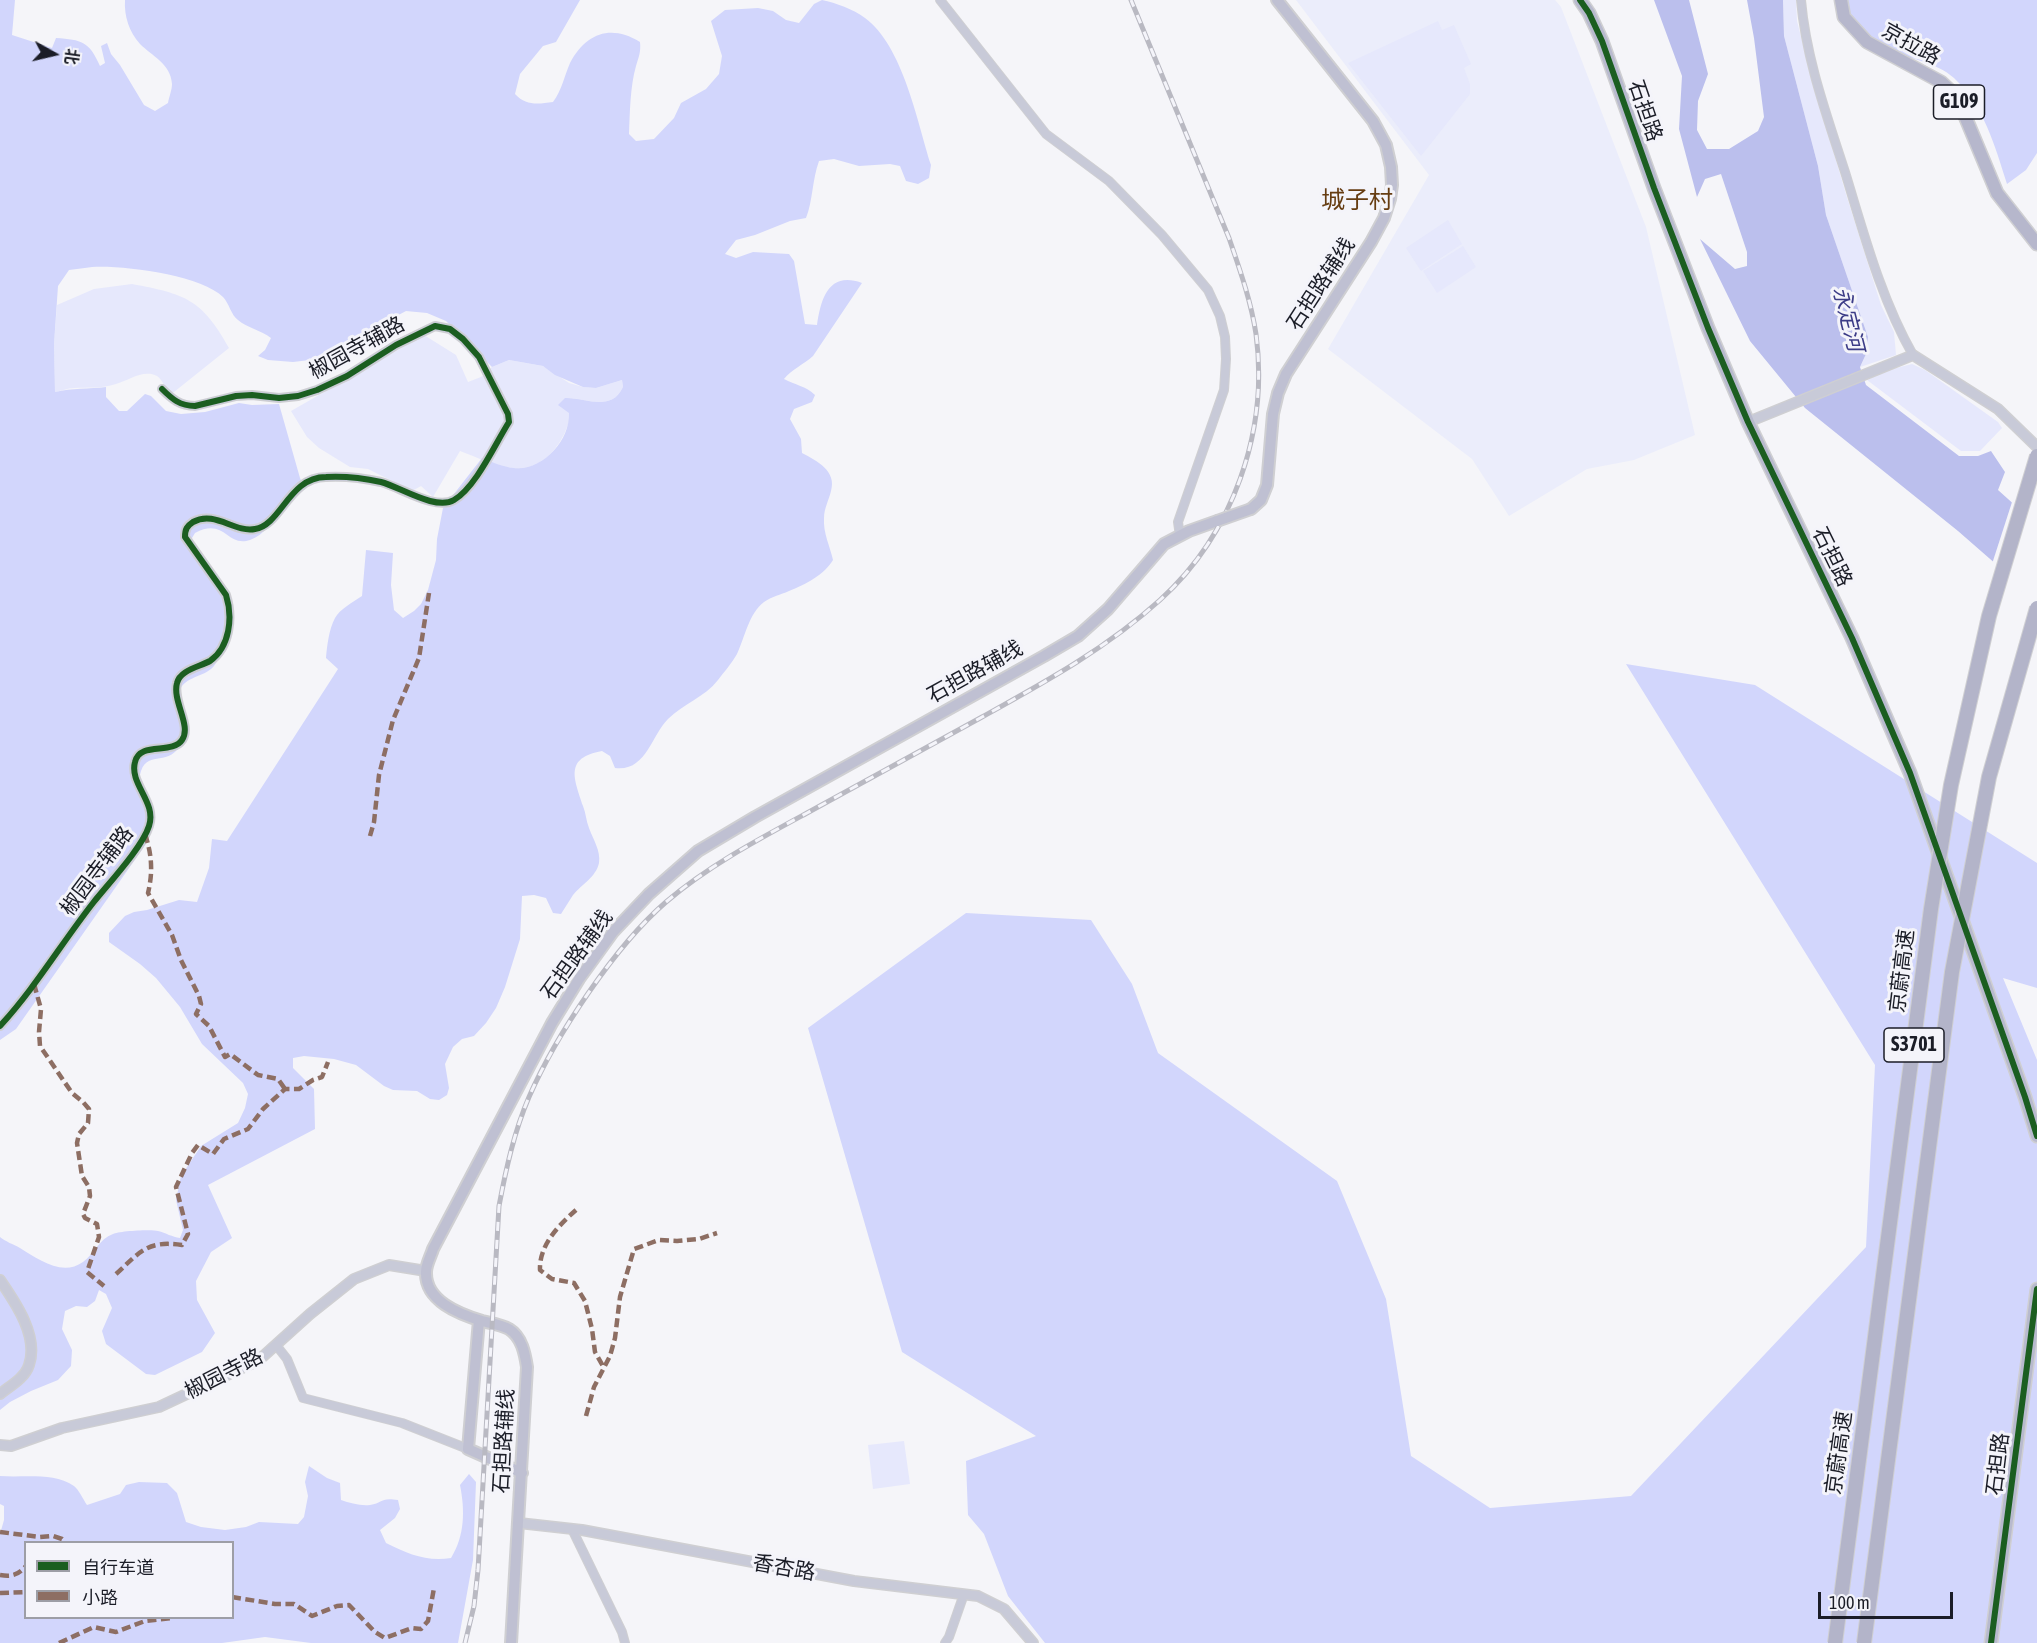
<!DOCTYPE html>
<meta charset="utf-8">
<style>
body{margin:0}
#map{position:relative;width:2037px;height:1643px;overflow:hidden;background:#f5f5f9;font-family:"Asap Condensed","Noto Sans SC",sans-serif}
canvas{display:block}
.legend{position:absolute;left:24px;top:1541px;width:210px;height:78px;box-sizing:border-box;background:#f4f4fa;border:2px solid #9d9ea6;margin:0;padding:8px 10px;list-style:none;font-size:18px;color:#1b1d27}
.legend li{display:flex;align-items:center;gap:12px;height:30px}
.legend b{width:30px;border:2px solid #9d9ea6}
.north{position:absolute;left:24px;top:24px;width:60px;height:60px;-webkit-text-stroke:4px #f4f4fa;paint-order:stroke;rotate:98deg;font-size:16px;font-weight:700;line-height:24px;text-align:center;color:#1b1d27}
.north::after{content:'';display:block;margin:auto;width:21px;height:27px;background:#1b1d27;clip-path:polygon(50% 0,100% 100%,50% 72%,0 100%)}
.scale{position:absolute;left:1818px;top:1592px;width:135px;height:27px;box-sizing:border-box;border:3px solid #1b1d27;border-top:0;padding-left:8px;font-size:18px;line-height:21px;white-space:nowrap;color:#1b1d27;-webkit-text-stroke:4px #f4f4fa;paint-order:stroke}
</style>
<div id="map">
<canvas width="2037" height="1643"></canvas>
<ul class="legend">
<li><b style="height:8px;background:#1b5e20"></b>自行车道</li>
<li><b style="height:8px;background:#8d6e63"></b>小路</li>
</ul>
<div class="north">北</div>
<div class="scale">100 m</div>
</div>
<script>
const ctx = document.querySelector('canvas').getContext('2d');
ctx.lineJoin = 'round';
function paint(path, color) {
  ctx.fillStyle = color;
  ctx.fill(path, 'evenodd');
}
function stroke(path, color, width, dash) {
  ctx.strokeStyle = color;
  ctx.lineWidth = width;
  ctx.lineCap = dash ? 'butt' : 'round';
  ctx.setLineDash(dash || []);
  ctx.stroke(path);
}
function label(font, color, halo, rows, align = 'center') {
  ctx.font = font + ' "Asap Condensed","Noto Sans SC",sans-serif';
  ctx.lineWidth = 6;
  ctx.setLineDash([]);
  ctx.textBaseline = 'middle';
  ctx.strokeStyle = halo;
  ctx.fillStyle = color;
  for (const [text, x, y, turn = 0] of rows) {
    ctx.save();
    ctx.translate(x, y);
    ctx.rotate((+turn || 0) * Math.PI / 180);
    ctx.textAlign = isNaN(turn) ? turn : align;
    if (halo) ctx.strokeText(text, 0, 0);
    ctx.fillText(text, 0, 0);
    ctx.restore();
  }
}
const built = new Path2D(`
 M1296 0H1555L1561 7 1646 227 1695 435 1634 460 1587 469 1509 516 1472 459 1328 349 1429 175Z`);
const green = new Path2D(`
 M1783 0H1796L1797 21 1810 72 1846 194 1881 305 1894 332 1896 355 1860 367 1866 354 1868 337 1826 215 1818 166 1784 36Z
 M1438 21 1442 30 1454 25 1471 64 1464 68 1470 84V94L1421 156 1348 63Z
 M1448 220 1462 244 1421 271 1406 248Z
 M1463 246 1476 267 1437 293 1423 271Z
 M132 284C185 294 202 299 229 348L169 396C166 390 163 380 157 376 143 369 128 381 116 384 101 389 88 387 74 388 68 388 61 391 55 392L54 344 57 305 94 289Z
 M424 335 456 355 468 382 481 377 492 367 509 360 543 366 569 383 583 387 596 388 622 380 623 387C611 413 585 397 565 398 567 405 571 414 569 421 562 446 542 471 513 468 495 467 477 457 460 451L433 497 421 486 412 491 368 469 350 467 319 448 307 437 291 411Z
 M1912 364 1925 370 1998 422 2002 428 1980 451H1961L1867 380 1888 370Z
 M904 1441 910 1484 873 1489 868 1445Z`);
const forest = new Path2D(`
 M0 0H15L12 35 52 48 56 38C82 40 89 41 100 66L105 63 101 46 107 43 111 54 120 65 144 105 155 111 168 103C169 97 172 90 172 84 171 64 152 56 140 44 129 32 124 16 125 0H580L556 42 543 46 520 74 515 94C526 106 538 104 553 102 562 90 564 77 570 63 586 33 611 24 640 42 641 52 639 56 636 66 630 87 630 112 629 134L636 141 654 139 674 118 681 103 706 89 719 74 722 56 711 21 725 10 758 8 773 11 786 20 799 23 814 4 822 0C836 3 853 9 865 18 903 46 917 121 931 165L929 178 918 184 906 181 900 166 890 164 859 166 834 159 819 161C812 180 813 200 806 218L790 221 755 235 736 240 725 254 736 258 753 252 789 254 794 261 805 324 817 325C821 298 829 271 862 283L813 356C803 365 792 369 784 379 795 385 806 386 815 395L812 402 794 409 790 419 801 439 802 453C817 461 837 471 831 491 829 500 824 508 824 518 823 533 830 546 833 560 825 574 805 585 789 591 780 595 773 596 764 602 749 613 745 637 737 654 732 663 724 672 718 680 705 697 683 704 668 719 651 736 646 772 615 768L610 756 602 751C564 758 574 778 583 806 586 813 586 821 589 828 593 839 601 851 599 863 596 877 582 884 573 895 569 901 565 908 561 914L553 913 546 898 534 895 522 896 520 939 505 987 496 1008 486 1023 474 1036 462 1039 453 1047 445 1064 449 1088 447 1095 439 1100 430 1099 417 1091 393 1090 384 1086 356 1065 334 1059 304 1056 293 1058V1068L314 1089 315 1129 208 1185 232 1238 211 1252 196 1281 197 1300 215 1333 202 1352 155 1375 146 1374 106 1344 102 1331 112 1308 106 1294 99 1290 95 1301 87 1307 76 1306 65 1311 62 1329 72 1350 71 1366 58 1380 31 1391 10 1402 0 1410V1237C6 1242 13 1244 20 1248 38 1259 62 1277 83 1262 94 1254 99 1239 113 1234 118 1231 152 1229 158 1231 166 1233 172 1237 180 1238L183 1230 176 1200 181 1176 201 1146 238 1123 245 1108 248 1094 243 1083 202 1044 180 1007 156 978 140 964 109 942V933L125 916 134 912 147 910 179 900 197 902 209 868 212 839 227 841 338 669 326 658C327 646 329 629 335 618 340 609 353 602 362 596L366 550 393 553 391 585 394 610 403 618 414 611 421 604 428 590 436 560 437 539 443 508 482 458C492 462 503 467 514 468 542 471 570 441 569 413L558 405 565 398C585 397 611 413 623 387L622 380 596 388 583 387 555 375 543 366 509 360 492 367 446 321 427 313 406 311 391 319 364 342 348 345 326 358 293 362 268 360 258 356 265 350 271 338C261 330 247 328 238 320 231 315 229 303 223 297 201 275 123 265 92 267 85 268 77 269 69 270L58 286 54 344 55 392C72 388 89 389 106 387V397L119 411H127L145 394 151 396 166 411 181 414 205 412 239 403 252 405 279 404 300 478 305 489C297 496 288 503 281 512 272 522 264 535 250 540 227 548 225 517 195 533L192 538 193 543C203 558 216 573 223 590 230 605 226 658 211 669 200 678 183 677 179 693L183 741C169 769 149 749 141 771 135 788 151 814 150 831 150 835 147 840 146 844L16 1029 0 1040Z
 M1847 0H2037V153L2026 170 2007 184C1995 146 1984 106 1954 78 1936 62 1911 60 1891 50 1878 43 1867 34 1858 24 1851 15 1848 11 1847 0Z
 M1626 664 1755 685 2037 863V988L2003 978 2037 1060V1643H1045L1008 1596 984 1534 968 1515 966 1461 1036 1436 902 1352 808 1028 966 913 1091 920 1132 984 1158 1053 1337 1181 1386 1299 1411 1456 1490 1508 1631 1496 1866 1247 1875 1065Z
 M309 1466 327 1478 340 1483 341 1500C350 1503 360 1506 370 1505 383 1503 380 1497 398 1500L400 1509 395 1518 380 1530 386 1543C408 1554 427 1562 451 1558 465 1536 465 1510 460 1485L469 1474 476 1482 473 1560 458 1643H311L265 1637 222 1643H0V1534L4 1520V1506L0 1504V1476C24 1478 53 1472 74 1486 79 1490 83 1499 87 1505L120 1494 126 1485 139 1482 167 1483 177 1493 186 1522 201 1527 225 1530 246 1527 259 1522 298 1524 304 1517 308 1496 305 1482ZM26 1542H232V1618H26Z`);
const water = new Path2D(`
 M1654 0H1689L1708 74 1698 101 1697 130 1707 149H1729L1758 131 1764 117 1754 38 1747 0H1783L1784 36 1818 166 1826 215 1868 337 1866 354 1860 367 1866 385 1959 456H1978L1991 451 2005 472 1998 490 2037 525 2013 579 1958 531 1805 408 1750 341 1700 239 1735 269 1747 266V252L1721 174 1705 179 1697 197 1679 129 1682 76Z`);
const pier = new Path2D(`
 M2013 499 2037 521V606L1992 564Z`);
const minor = new Path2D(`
 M940 0 1046 134 1109 181 1162 235 1208 290 1220 316 1225 337 1226 359 1224 390 1178 522 1180 536
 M1801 0C1806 59 1827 116 1845 172 1864 234 1881 299 1913 355
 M0 1026C35 988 61 944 93 903 108 884 142 848 149 826 157 802 129 784 135 762 140 741 172 755 182 740 192 726 172 701 177 683 180 670 199 667 210 661 230 647 233 617 226 595L185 537C185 529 187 526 193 522 215 510 234 533 255 529 281 525 289 477 326 477 344 476 363 478 381 482 400 487 436 511 454 500 476 487 495 444 509 422L508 414 479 357 463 339 450 329 435 326 396 345 347 376 317 390 298 396 279 398 252 395 236 396 195 406C180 406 172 399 162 389
 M276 1345 287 1359 303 1398 402 1423 468 1449
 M572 1529 622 1632 625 1643
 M945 1643 949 1637 964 1594`);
const tertiary = new Path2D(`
 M1748 422 1913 355 1998 409 2037 447
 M0 1280C15 1302 39 1336 29 1365 25 1378 10 1386 0 1394
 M0 1445 11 1446 62 1428 159 1407 259 1360 310 1314 354 1279 389 1265 426 1271
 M519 1523 582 1530 854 1581 978 1596 1004 1609 1033 1643`);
const secondary = new Path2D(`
 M1251 509 1261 500 1267 485 1273 414 1278 393 1286 374 1371 242 1384 218 1390 199 1392 185 1391 167 1386 145 1373 121 1277 0
 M479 1320 468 1449 522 1473
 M511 1643 527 1367C525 1354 522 1337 509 1329 502 1325 490 1323 482 1321 459 1314 425 1301 426 1272 426 1264 431 1256 433 1249L552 1023 579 979 613 932 649 894 698 851 755 817 1044 656 1078 636 1108 609 1164 544 1189 531 1217 521`);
const primary = new Path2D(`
 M1580 0 1589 13 1602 41 1654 188 1708 328 1748 422 1852 638 1910 773 2025 1097 2037 1136
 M1991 1643 2037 1289`);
const trunk = new Path2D(`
 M1841 0 1844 17 1867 42 1941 82 1957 97 1997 193 2037 244`);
const rail = new Path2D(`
 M465 1643 474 1606 478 1570 499 1206C506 1169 514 1132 529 1097 556 1035 615 946 666 902 708 866 759 839 807 813 865 781 924 749 982 717 1045 682 1107 648 1160 600 1233 534 1269 431 1256 334 1251 301 1240 270 1229 238L1131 0`);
const secondaryBridge = new Path2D(`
 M1217 521 1251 509`);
const motorwayBridge = new Path2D(`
 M1835 1643 1931 909 1951 785 1989 616 2037 456
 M1864 1643 1952 972 1989 777 2037 608`);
const quiet = new Path2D(`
 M145 834C152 855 153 872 148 893L172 935 181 960 199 996 201 1004 196 1014 209 1026 225 1057 230 1054 258 1075 278 1079 285 1089
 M370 836 374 822 379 775 393 720 419 658 429 593
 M34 984 41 1009 39 1032 40 1046 72 1093 83 1102 89 1109 88 1123 79 1134 77 1143 82 1176 89 1187 90 1196 83 1214 85 1218 97 1224 99 1237 87 1272 104 1286
 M576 1210C559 1225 539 1245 540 1270L552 1279 574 1283 585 1301 592 1329 595 1352 604 1368
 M116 1274C140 1252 147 1240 182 1245L188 1234 176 1187 192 1153 198 1145 213 1154 224 1139 248 1129 263 1109 285 1089H299L313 1080 322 1077 328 1062
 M586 1416 594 1387 610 1356 615 1338 620 1297 634 1249 659 1240 677 1241 699 1239 717 1233
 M0 1532 40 1537 53 1536 62 1539 65 1542
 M0 1575C12 1577 18 1575 26 1566
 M0 1593 26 1592
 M232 1597 275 1604H294L312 1616 337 1606 349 1605 375 1632 385 1638 412 1628 421 1629 428 1621 434 1588
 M59 1643 94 1627 116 1632 145 1621 173 1618`);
const cycleway = new Path2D(`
 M1580 0 1589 13 1602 41 1654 188 1708 328 1748 422 1852 638 1910 773 2025 1097 2037 1136
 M0 1026C35 988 61 944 93 903 108 884 142 848 149 826 157 802 129 784 135 762 140 741 172 755 182 740 192 726 172 701 177 683 180 670 199 667 210 661 230 647 233 617 226 595L185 537C185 529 187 526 193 522 215 510 234 533 255 529 281 525 289 477 326 477 344 476 363 478 381 482 400 487 436 511 454 500 476 487 495 444 509 422L508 414 479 357 463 339 450 329 435 326 396 345 347 376 317 390 298 396 279 398 252 395 236 396 195 406C180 406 172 399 162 389
 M1991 1643 2037 1289`);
const shields = [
 [1959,102,51],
 [1914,1045,60]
];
const shieldNames = [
 ["G109",1959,102],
 ["S3701",1914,1045]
];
const streetNames = [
 ["京拉路",1911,44,29],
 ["石担路",1645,111,71],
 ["石担路辅线",1321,284,-57],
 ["椒园寺辅路",357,348,-29],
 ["石担路",1832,557,64],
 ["石担路辅线",975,672,-29],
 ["椒园寺辅路",97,871,-53],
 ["石担路辅线",577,955,-54],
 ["京蔚高速",1902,971,-83],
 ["椒园寺路",224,1374,-27],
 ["石担路辅线",504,1441,-87],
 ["京蔚高速",1839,1453,-82],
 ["石担路",1998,1464,-83],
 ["香杏路",784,1568,10]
];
const waterNames = [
 ["永定河",1848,319,76]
];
const quarterNames = [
 ["城子村",1357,200]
];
paint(built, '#ebedfb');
paint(green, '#e6e8fc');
paint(forest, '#d2d6fc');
paint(water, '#bbbfed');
paint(pier, '#f5f5f9');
stroke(minor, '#cfcfd2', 10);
stroke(tertiary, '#cfcfd2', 12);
stroke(secondary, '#cfcfd2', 14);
stroke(primary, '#cfcfd2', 15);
stroke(trunk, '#cfcfd2', 15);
stroke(minor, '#c8cad8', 8);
stroke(tertiary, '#c8cad8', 9);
stroke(secondary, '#bfc0d2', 10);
stroke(primary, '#b8bace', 12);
stroke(trunk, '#b6b7cc', 12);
stroke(rail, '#b9b9c2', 5);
stroke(rail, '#f4f4fa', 3, [9]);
stroke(secondaryBridge, '#cfcfd2', 14, []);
stroke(motorwayBridge, '#cfcfd2', 16, []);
stroke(secondaryBridge, '#bfc0d2', 10);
stroke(motorwayBridge, '#b3b4c9', 14);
stroke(quiet, '#8d6e63', 4.5, [9, 4.5]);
stroke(cycleway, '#1b5e20', 6);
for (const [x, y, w] of shields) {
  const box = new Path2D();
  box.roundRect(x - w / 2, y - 17, w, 34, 4.5);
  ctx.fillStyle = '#f4f4fa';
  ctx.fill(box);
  stroke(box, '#1b1d27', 1.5);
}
label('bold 20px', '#1b1d27', null, shieldNames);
label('21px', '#1b1d27', '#f4f4fa', streetNames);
label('italic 22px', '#3c3c87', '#f4f4fa', waterNames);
label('24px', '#663d12', '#f4f4fa', quarterNames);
</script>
